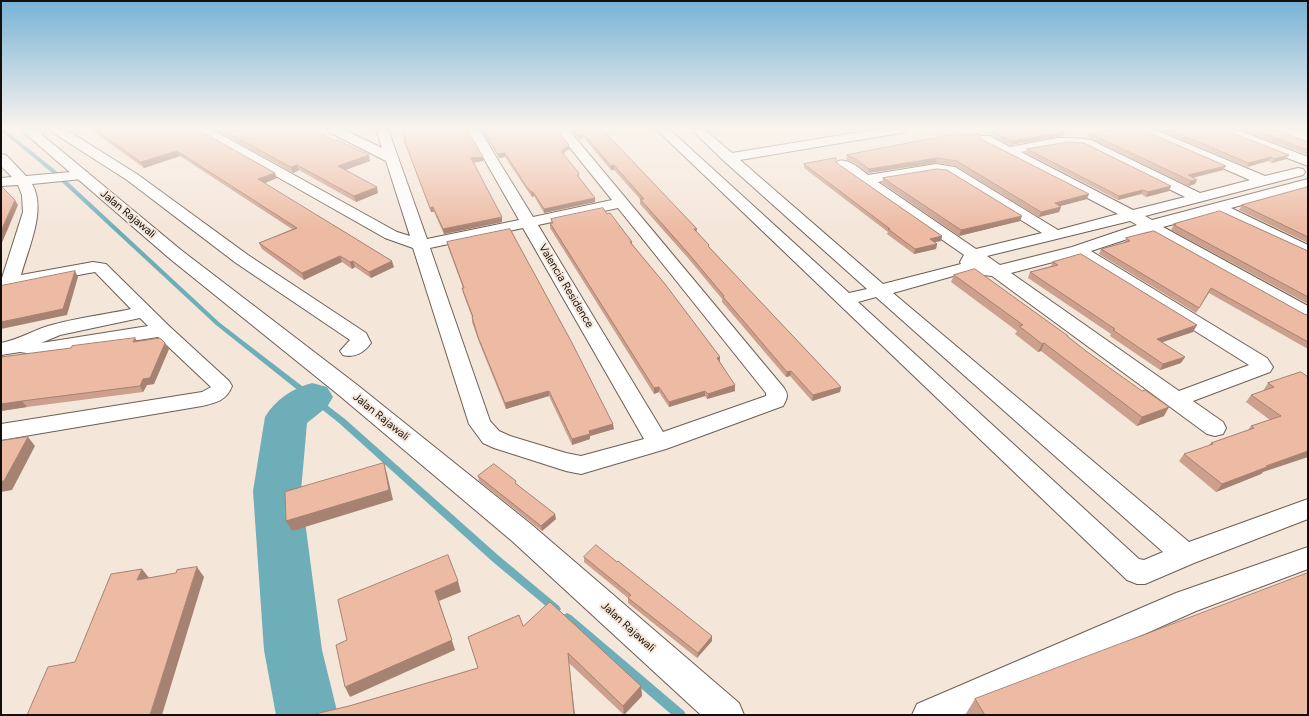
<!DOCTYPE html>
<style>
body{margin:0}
#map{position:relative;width:1309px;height:716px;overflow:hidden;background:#f5e6da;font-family:Figtree,sans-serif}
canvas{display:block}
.frame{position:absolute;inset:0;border:2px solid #130f0b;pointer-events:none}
</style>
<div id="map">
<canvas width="1309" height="716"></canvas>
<div class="frame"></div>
</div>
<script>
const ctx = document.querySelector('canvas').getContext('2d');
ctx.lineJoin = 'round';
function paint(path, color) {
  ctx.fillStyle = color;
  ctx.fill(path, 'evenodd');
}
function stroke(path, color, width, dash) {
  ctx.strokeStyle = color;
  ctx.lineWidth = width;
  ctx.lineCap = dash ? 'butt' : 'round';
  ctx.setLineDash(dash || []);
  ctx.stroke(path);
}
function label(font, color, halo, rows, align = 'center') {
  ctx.font = font + ' Figtree,sans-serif';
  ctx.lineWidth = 4;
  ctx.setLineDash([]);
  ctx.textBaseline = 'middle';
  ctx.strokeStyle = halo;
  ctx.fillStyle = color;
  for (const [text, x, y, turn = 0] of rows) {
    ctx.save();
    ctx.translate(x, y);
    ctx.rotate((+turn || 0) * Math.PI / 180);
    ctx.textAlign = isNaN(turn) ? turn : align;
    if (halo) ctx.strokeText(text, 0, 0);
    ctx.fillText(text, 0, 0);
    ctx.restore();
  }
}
const stream = new Path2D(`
 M1 129H4L54 169 220 323 345 419 499 556 559 606 561 609 559 612 556 613 553 612 493 562 339 423 216 325 50 171 1 131Z
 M567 613 571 615 684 711 686 715H672L563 621 562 618 563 615Z`);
const river = new Path2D(`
 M312 383 327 387 333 397 327 407 307 423 301 491 322 650 338 715H276L264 650 253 491 265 417C275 400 293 388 312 383Z`);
const minor = new Path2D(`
 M31 129H47C43 135 34 137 28 136L26 133Z
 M50 129H65L137 174 248 255 366 333 371 343C364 353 354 358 343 355L340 351 350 340 236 263 127 180 52 132Z
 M196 129H211L397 232 410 236 386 161 329 132 327 129H343L382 148 376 129H388L427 239 519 220 467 129H479L533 217 612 200 555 129H568L784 388C789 395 787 399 783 406L666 449 581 474 566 471 494 448 483 443 469 424 413 248 385 238 198 132ZM618 208 766 393V396L663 432 538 225ZM523 228 644 439 581 456 566 453 510 436 499 431 490 421 430 248Z
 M656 129H669L849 293 867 289 724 161 691 129H704L732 153 878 129H906L904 132 900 133 740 160 883 284 961 264 960 262 964 255 838 167 836 164 838 161C849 158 860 169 868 175L936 164 955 167 1058 230 1118 214 980 142 979 139 980 136H990L1010 147 1057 138H1076L1091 140 1200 193 1250 180 1139 132 1137 129H1153L1265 176 1298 168 1303 169 1305 172 1303 175 1145 216 1152 220 1308 179V187L1231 208 1308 245V256L1215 213 1163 227 1308 306V320L1301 318 1149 232 1091 251 1267 358 1273 367 1270 372 1193 401 1223 422 1226 428 1223 434 1215 436 1207 434 992 276 964 273 893 293 1189 542 1308 499V519L1194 563 1145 584H1137L1127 580ZM1067 145 1083 146 1185 197 1133 210 1021 152ZM936 172 946 174 1042 233 976 249 878 182ZM1130 221 1137 225 1072 247 1000 265 987 256ZM1076 256 1249 365 1179 391 1011 273ZM876 297 1163 552 1144 560 1139 559 858 302Z
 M1218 129H1235L1308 157V166L1220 132Z
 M1291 129 1308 130V145L1288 138 1285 133 1287 130Z
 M1 154 6 155 26 176 82 171 87 172 89 175 87 178 82 179 32 184C47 209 28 249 21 275L93 262 106 264 169 326 229 381 232 386C227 400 216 403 202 406L1 440V424L202 392 211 387 158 337 40 355 20 352 1 355V343C18 340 32 331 48 326 75 318 103 315 131 309L95 272 1 289V279L2 278 23 212 22 195 18 185 1 186V178L12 177 1 166ZM140 318 148 326 41 343 60 335Z
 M1308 547V569L1196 611 964 715H912L917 704 1176 593Z`);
const tertiary = new Path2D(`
 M20 129H35L181 250 356 384 532 525 739 703 744 715H701L512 541 340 396 169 258Z`);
const wall = new Path2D(`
 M90 129H197L277 178 265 183 394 267 371 278 355 267 352 269 342 262 304 280 262 249 259 243 292 229 180 156 144 168Z
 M214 129H312L370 161 345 170 378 193 356 202 299 170 293 173Z
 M400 129H467L483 161 474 162 502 222 444 234 434 212H431L405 144 404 140H405Z
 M481 129H556L569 145V149L563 154 580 178 595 198V202L544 213 534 196 532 197 527 190 505 157 499 158Z
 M570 129H602L697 229V233L709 247 841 387 840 392 812 401 790 376 786 377 722 302V299L688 258 640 204V199L614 170H611L583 137 580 140Z
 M1140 129 1226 166 1223 170 1193 178 1195 184 1188 186 1092 139 1087 138 1089 134Z
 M1157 129H1221L1286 159 1272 163 1268 161 1247 167Z
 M1239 129H1273L1308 142V154H1305Z
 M992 131 1063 136 1010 145 991 135Z
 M966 135 981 139 1087 199 1060 206 1061 207 1059 212 1039 217 955 166 936 163 868 173 855 163 846 160 847 155Z
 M1027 149 1169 191 1146 197 1141 194 1118 200 1026 153Z
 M836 158V161L838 164 942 236 941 241 935 242 937 244 936 249 914 254 887 234 888 232 804 168V164Z
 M883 178 1020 221 959 236 882 183Z
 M1308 187V243L1239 210 1242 205Z
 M607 214 632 242V244L720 357V362L735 385V391L707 399 705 396 669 407 659 392 654 394 550 228V223H551V219Z
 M1174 224 1308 251V304L1171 230Z
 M1126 238 1304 314 1308 315V349L1209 293 1196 313 1099 254 1101 249 1124 243Z
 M447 242 614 429 590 436V439L572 445 549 396 506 409 479 342 472 322V317L463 293 462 288H463L448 247Z
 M1053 262 1193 332 1162 342 1181 363 1160 370 1110 336 1111 334 1028 278 1030 272 1051 266Z
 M954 275 1068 336V337L1164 416 1137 426 1041 351 1038 352 1015 334 1017 331 951 282Z
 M137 341 169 349 154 384 147 385 143 392 27 407 1 411V357Z
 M1301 372 1263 472 1261 474 1216 492 1179 461 1184 454 1208 446 1211 443 1248 430 1251 426 1270 420 1246 402 1251 395 1263 391 1268 383Z
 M478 476 517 484 556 519 542 531 479 481Z
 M584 557 712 641 697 658 628 603V598L584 562Z
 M523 626 641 686 642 696 624 715 569 663 349 706 478 668Z
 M975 699 1308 715H965Z`);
const shadedWall = new Path2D(`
 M1065 132 1063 136 1010 145 1012 141Z
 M583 133V137L580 140 579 136Z
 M569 145V149L561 155V151Z
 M1308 150V154H1305Z
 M177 151 180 156 144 168 141 162Z
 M505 153V157L499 158 498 154Z
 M369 155 370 161 340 172 338 166Z
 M1289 155 1286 159 1272 163 1274 159Z
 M483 157V161L472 163 471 158Z
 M1271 157 1268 161 1247 167 1249 163Z
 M937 158 936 163 868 173 869 169Z
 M297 165 299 170 293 173 291 167Z
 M614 165V170H611V166Z
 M1226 166 1223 170 1187 179 1188 175Z
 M275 173 277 178 260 185 258 179Z
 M1197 180 1195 184 1188 186 1191 181Z
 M1171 186 1169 191 1146 197 1148 192Z
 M377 187 378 193 356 202 354 196Z
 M1143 190 1141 194 1118 200 1119 196Z
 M531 192H533L534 196 532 197Z
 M1089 194 1087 199 1053 208 1055 203Z
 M595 198V202L544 213V209Z
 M15 200 18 205 1 245V231Z
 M433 207 434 212H431L430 208Z
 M1061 207 1059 212 1039 217 1041 212Z
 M1022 216 1020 221 959 236 961 230Z
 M502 217V222L444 234 443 229Z
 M942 236 941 241 929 243 930 239Z
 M937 244 936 249 914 254 915 249Z
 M340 256 342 262 304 280 302 273Z
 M353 261 355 267 352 269 350 262Z
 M392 261 394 267 371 278 369 272Z
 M75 271 78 277 67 315 1 329V322Z
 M1197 325 1193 332 1154 345 1157 339Z
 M135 338 139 344 133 342Z
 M165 343 169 349 154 384 147 385 143 392 140 386 143 379Z
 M1044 343 1041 351 1038 352 1042 344Z
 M720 357V362L717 358Z
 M1185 357 1181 363 1160 370 1163 364Z
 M791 371 790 376 786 377 787 372Z
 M735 385V391L707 399 708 394Z
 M659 387V392L654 394V388Z
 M841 387 840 392 812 401 813 395Z
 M549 391V396L506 409 505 403Z
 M705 391V396L669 407V402Z
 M22 401 27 407 1 411V404Z
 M1169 407 1164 416 1137 426 1142 417Z
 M613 424 614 429 590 436V439L572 445V439L589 431Z
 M28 437 35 446 12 490 1 492V481Z
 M1308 451V457L1263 472 1261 474 1216 492 1222 484 1266 466Z
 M384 463 387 474 393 500 292 531 286 521Z
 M555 514 556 519 542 531 541 526Z
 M197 567 204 577 162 715H150Z
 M142 569 150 579 137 580Z
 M458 581 461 592 439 601 455 650 350 697 345 687 435 591Z
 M712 636V641L697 658 698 653Z
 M568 653 569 663 575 715H574Z
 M641 686 642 696 624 715 623 706Z`);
const building = new Path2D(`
 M95 129H197L275 173 258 179 392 261 369 272 353 261 350 262 340 256 302 273 259 243 297 228 177 151 141 162Z
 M222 129H312L335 141 337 140 369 155 338 166 377 187 354 196 297 165 291 167Z
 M401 129H467L483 157 471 158 502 217 443 229 433 207 430 208 427 200 404 140H405Z
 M483 129H556L569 145 561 151 578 172 579 175H577L595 198 544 209 533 192H531L526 186 505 153 498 154Z
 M573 129H602L697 229H694L709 245 708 246 841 387 813 395 791 371 787 372 723 297 724 296 688 253 640 199H644L614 165 611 166 583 133 579 136Z
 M1000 129H1057L1065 132 1012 141 992 131Z
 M1112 129H1140L1226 166 1188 175 1197 180 1191 181 1093 135 1089 134Z
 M1168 129H1221L1289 155 1274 159 1271 157 1249 163Z
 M1252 129H1273L1308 142V150Z
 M961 133 966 135 979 133 981 139 1089 194 1055 203 1061 207 1041 212 957 161 937 158 869 169 856 159 847 155Z
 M1069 142 1084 143 1171 186 1148 192 1143 190 1119 196 1027 149Z
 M836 158 835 161 838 164 942 236 930 239 937 244 915 249 888 229H890L804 164Z
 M937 169 947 170 1022 216 961 230 883 178Z
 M1 186 15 200 1 231Z
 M1308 187V237L1242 205Z
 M603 208 607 214 610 213 632 242H630L665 284 720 357 717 358 735 385 708 394 705 391 669 402 659 387 654 388 550 223H553L551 219Z
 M1220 211 1308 251V297L1174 225H1176L1174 224Z
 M510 229 571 341 613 424 589 431 590 434 572 439 549 391 505 403 478 337 472 317H473L462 288H464L447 242Z
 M1154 231 1304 314 1308 315V342L1211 288 1199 308 1101 249 1130 241 1126 238Z
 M1081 254 1197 325 1157 339 1185 357 1163 364 1113 330 1115 329 1030 272 1058 265 1053 262Z
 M975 269 1068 336H1067L1086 351 1142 391 1145 390 1169 407 1142 417 1044 343 1042 344 1019 326 1023 325 954 275Z
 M75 271 63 309 1 322V286Z
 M135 338 133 342 160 338 165 343 150 378 143 379 140 386 22 401 1 404V357L71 348 72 346Z
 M1301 372 1308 377V451L1266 466 1267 467 1222 484 1184 454 1213 444 1211 443 1254 428 1251 426 1281 416 1251 395 1274 387 1268 383Z
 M28 437 4 481H1V441Z
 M384 463 389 490 286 521 285 492Z
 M494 464 516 481 515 483 555 514 541 526 478 476Z
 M596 545 617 562 618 561 712 636 698 653 628 598 631 595 584 557Z
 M448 555 458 581 435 591 452 640 345 687 336 645 347 640 338 600Z
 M197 567 150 715H27L48 667 75 662 111 574 142 569 137 580 176 573 177 570Z
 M1308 573V715H985L975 699Z
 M550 602 641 686 623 706 568 653 574 715H315V714L349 706 478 668 468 637 519 615 523 626Z`);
const streetNames = [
 ["Jalan Rajawali",128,214,40],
 ["Valencia Residence",566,286,59],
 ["Jalan Rajawali",381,417,39],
 ["Jalan Rajawali",628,627,42]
];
paint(stream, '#6eaeb9');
paint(river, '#6eaeb9');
stroke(minor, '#6c5f55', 2);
stroke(tertiary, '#6c5f55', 2);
paint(minor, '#fff');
paint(tertiary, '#fff');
paint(wall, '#cca08c');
paint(shadedWall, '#a68272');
paint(building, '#edbaa3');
stroke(building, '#a68272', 1);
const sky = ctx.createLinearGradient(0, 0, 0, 229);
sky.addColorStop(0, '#77b2d5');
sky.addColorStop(0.56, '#faf4ee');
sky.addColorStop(1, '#faf4ee00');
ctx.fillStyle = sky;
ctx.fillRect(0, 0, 1309, 229);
label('11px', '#130f0b', '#f5e6da', streetNames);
</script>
